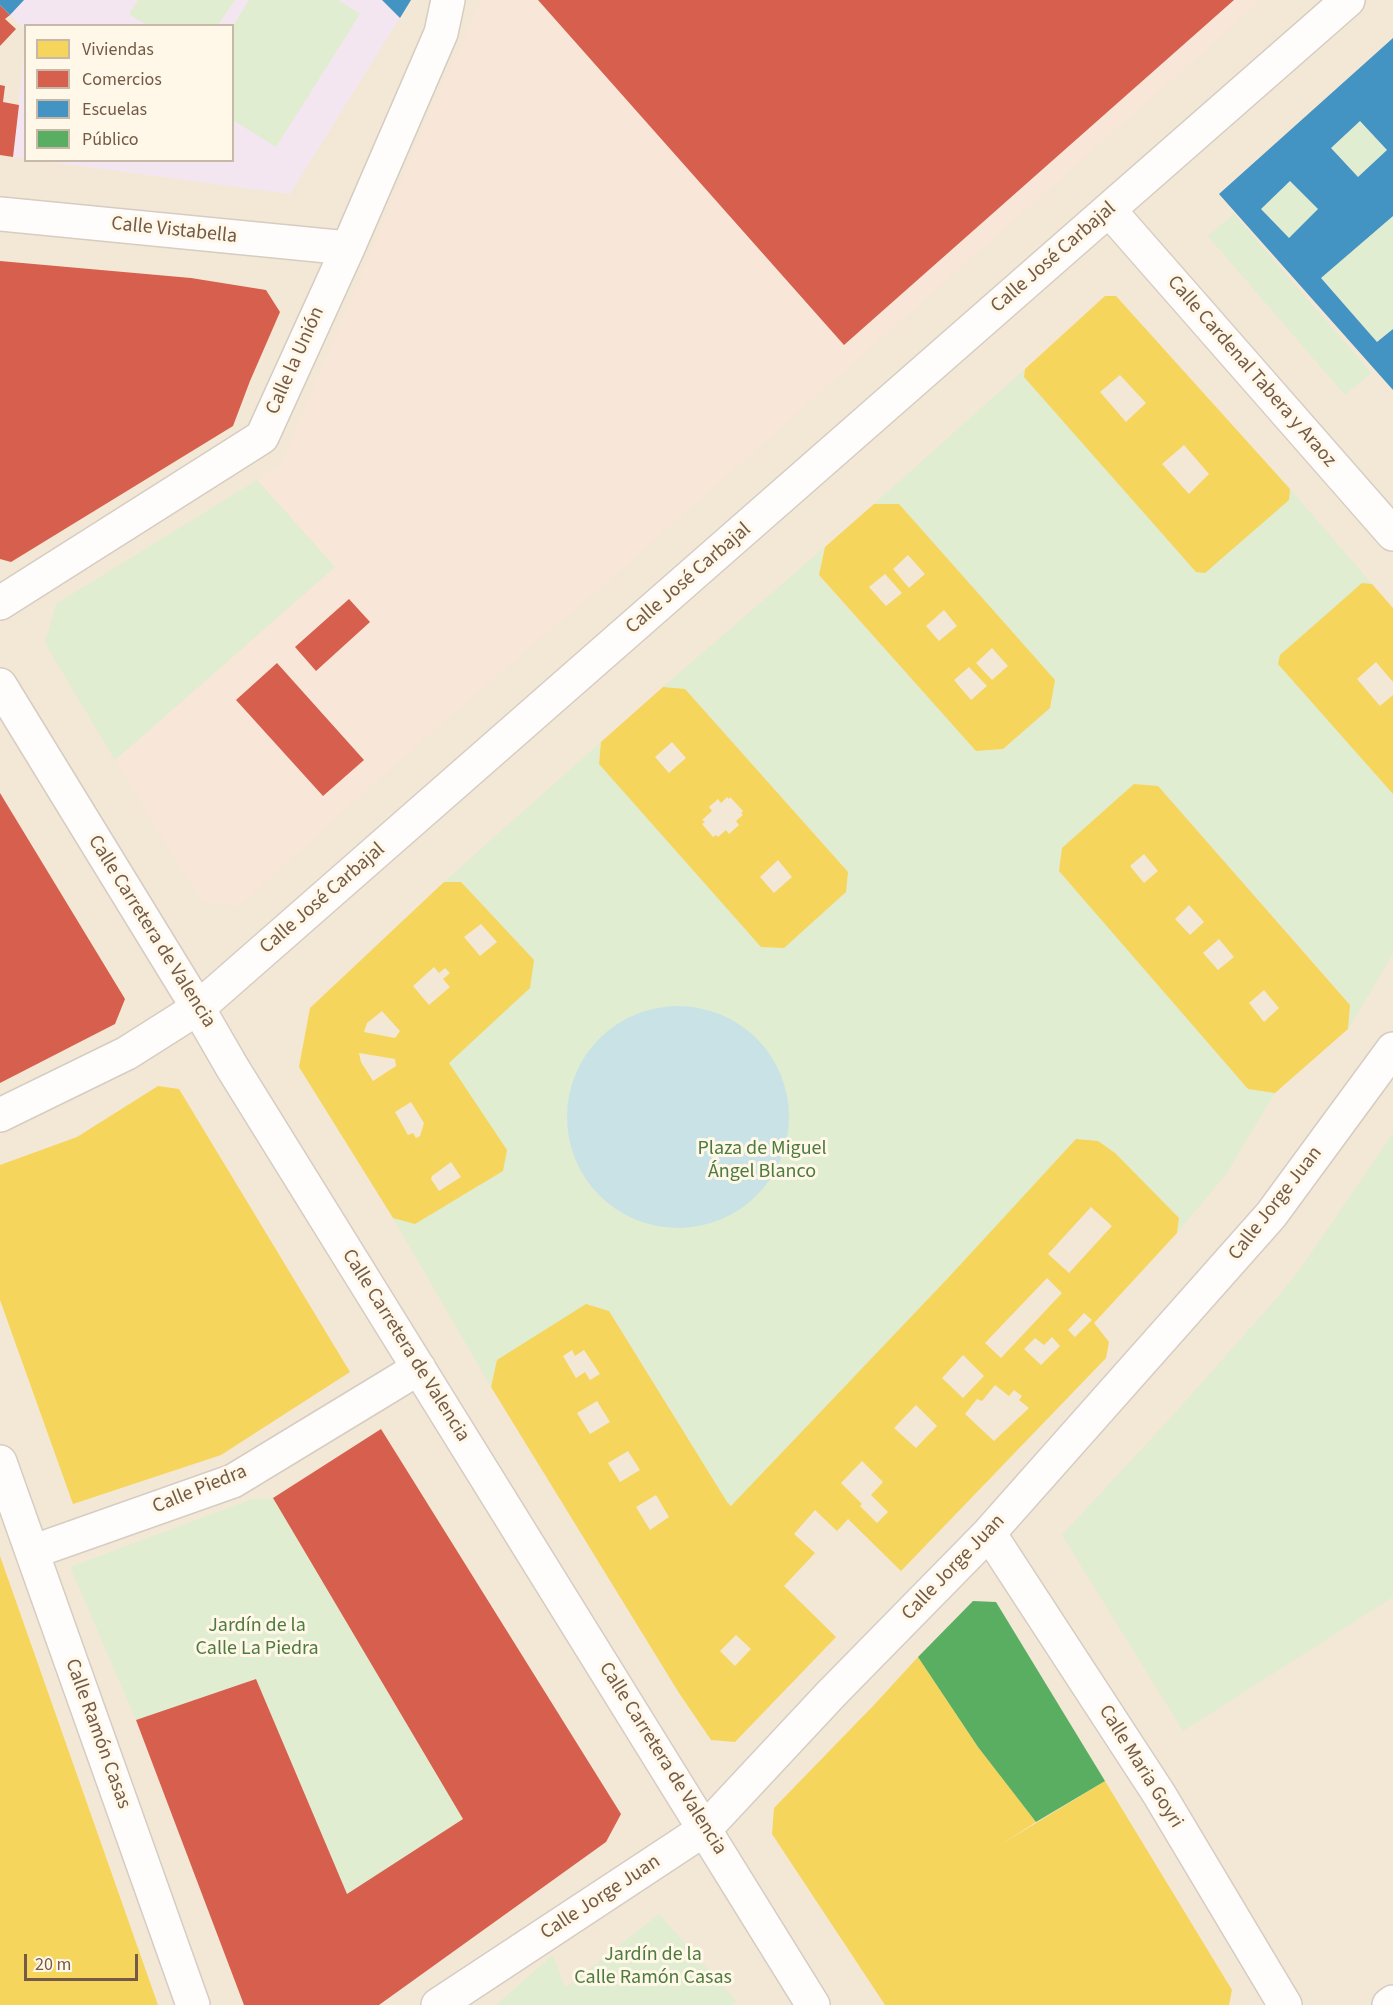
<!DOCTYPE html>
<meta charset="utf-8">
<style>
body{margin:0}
#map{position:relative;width:1393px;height:2005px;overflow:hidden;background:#f7f1e6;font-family:"Source Sans 3",sans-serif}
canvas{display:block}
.legend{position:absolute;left:24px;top:24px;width:210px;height:138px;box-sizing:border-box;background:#fff7e7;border:2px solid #c7b8a7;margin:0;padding:8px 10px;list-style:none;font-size:18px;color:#745a47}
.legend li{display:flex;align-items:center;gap:12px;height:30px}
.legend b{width:30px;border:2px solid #c7b8a7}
.scale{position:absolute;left:24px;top:1954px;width:114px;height:27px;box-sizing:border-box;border:3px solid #745a47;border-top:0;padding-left:8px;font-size:18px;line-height:21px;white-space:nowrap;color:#745a47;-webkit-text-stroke:4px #fff7e7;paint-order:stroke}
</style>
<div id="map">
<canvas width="1393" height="2005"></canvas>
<ul class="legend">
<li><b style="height:16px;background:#f6d55c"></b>Viviendas</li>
<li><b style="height:16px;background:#d6604d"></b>Comercios</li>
<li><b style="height:16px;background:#4393c3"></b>Escuelas</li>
<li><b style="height:16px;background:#5aae61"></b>Público</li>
</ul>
<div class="scale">20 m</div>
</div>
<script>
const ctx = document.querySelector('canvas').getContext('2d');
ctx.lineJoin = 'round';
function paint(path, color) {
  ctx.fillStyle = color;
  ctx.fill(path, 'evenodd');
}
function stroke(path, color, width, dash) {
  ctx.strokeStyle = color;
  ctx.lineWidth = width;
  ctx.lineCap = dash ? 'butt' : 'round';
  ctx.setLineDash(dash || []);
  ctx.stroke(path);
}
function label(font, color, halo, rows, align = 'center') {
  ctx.font = font + ' "Source Sans 3",sans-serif';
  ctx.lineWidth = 6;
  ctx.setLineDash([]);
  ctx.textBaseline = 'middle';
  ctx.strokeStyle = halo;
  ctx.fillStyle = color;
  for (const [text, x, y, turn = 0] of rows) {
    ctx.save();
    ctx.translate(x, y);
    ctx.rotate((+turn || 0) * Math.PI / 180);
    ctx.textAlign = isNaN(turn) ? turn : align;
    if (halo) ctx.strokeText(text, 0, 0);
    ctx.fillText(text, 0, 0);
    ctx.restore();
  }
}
const residential = new Path2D(`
 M0 0H1393V2005H0ZM26 26H232V160H26Z`);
const commercial = new Path2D(`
 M482 0H1262L602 587 522 654 379 779 240 906 201 901 115 760 335 567 257 480 281 465 434 102Z`);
const education = new Path2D(`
 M0 0H411L290 194 42 161 232 160V26H26L25 30 0 5Z
 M25 46 26 158H25L13 157Z`);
const green = new Path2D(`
 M138 0H235L218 25H147L129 14Z
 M249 0H338L360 14 276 147 233 120V26Z
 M1360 121 1387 150 1358 177 1331 148Z
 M1290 181 1318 209 1289 238 1261 209Z
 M1234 214 1371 373 1345 395 1208 236Z
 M1393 216V329L1377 342 1321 278Z
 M1025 369 1024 377 1196 572 1289 500 1290 489 1372 584 1362 583 1280 655 1279 664 1393 794V954L1348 1029 1350 1004 1158 786 1134 784 1062 848 1059 871 1248 1089 1275 1093 1226 1174 1177 1233 1179 1218 1115 1153 1098 1141 1076 1139 949 1277 731 1506 727 1502 609 1311 497 1360 491 1387 393 1218 415 1224 503 1171 506 1151 449 1063 534 960 461 882H444L601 742 599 764 761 947 784 948 846 892 848 872 685 689 663 687 825 547 819 576 976 751 1003 749 1050 708 1055 680 899 504H874Z
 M257 480 335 567 115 760 45 643 56 604Z
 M1393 1133V1597L1183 1731 1062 1535 1175 1413 1276 1299 1301 1268Z
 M273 1498 463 1819 347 1894 256 1679 136 1720 70 1567 252 1499Z
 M659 1914 736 2001 730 2005H496L553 1955 565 1988Z`);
const water = new Path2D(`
 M567 1117a111 111 0 1 1 222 0a111 111 0 1 1-222 0Z`);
const homes = new Path2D(`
 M1105 296H1116L1290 489 1289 500 1205 573 1196 572 1024 377 1025 369ZM1120 375 1146 403 1126 422 1100 392ZM1184 445 1209 474 1189 494 1162 464Z
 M874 504H899L1055 680 1050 708 1003 749 976 751 819 575 825 547ZM908 555 925 574 909 588 893 569ZM885 574 902 593 886 606 869 587ZM944 610 957 626 939 641 926 626ZM992 648 1008 666 992 680 976 663ZM969 667 987 686 971 700 954 680Z
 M1362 583 1372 584 1393 608V682L1376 662 1357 679 1380 706 1393 695V794L1278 664 1280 655Z
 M663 687 685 689 848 872 846 892 784 948 761 947 599 764 601 742ZM672 742 686 758 669 773 655 757ZM727 797 729 799 730 797 743 811 741 813 743 815 736 821 739 825 729 834 726 830 718 837 716 835 713 837 702 824 705 822 702 820 712 811 709 807 718 799 721 803ZM778 860 792 877 774 893 760 877Z
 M1134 784 1158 786 1350 1005 1348 1029 1275 1093 1248 1089 1059 871 1062 848ZM1144 854 1158 871 1144 883 1130 866ZM1189 905 1204 922 1190 935 1175 919ZM1219 939 1234 957 1218 970 1203 953ZM1264 990 1279 1008 1264 1022 1249 1003Z
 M444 882H461L534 960 530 988 449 1063 507 1150 503 1171 415 1224 393 1218 299 1067 310 1008ZM481 924 497 942 480 956 464 937ZM434 967 439 973 445 968 450 973 443 979 450 987 429 1005 413 986ZM382 1011 400 1031 395 1038 364 1032 367 1023ZM359 1053 395 1059 396 1066 373 1081 361 1062ZM411 1102 424 1123 420 1136 416 1138 413 1133 408 1135 395 1112ZM451 1162 461 1177 439 1191 431 1179 432 1176Z
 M158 1086 179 1089 350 1372 221 1455 73 1504 0 1300V1165L77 1137Z
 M1076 1139 1098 1141 1115 1153 1179 1218 1177 1233 1094 1323 1109 1342 1106 1358 901 1571 848 1519 837 1531 815 1510 794 1534 815 1553 784 1586 836 1637 735 1742 711 1740 679 1693 491 1387 497 1360 586 1304 609 1311 727 1502 731 1506 949 1277ZM1091 1207 1112 1226 1069 1273 1048 1254ZM1047 1278 1062 1293 1001 1358 985 1343ZM1084 1313 1092 1320 1075 1337 1068 1330ZM1052 1337 1060 1346 1041 1365 1024 1349 1035 1338 1044 1345ZM572 1350 575 1356 584 1350 600 1374 590 1380 585 1372 576 1378 563 1356ZM963 1355 984 1376 963 1398 942 1378ZM995 1385 1009 1396 1014 1390 1022 1396 1019 1400 1029 1408 994 1441 965 1414 977 1399 982 1401ZM597 1401 610 1422 590 1434 577 1413ZM916 1405 937 1426 916 1448 894 1428ZM628 1451 640 1470 620 1482 608 1463ZM862 1461 883 1482 871 1495 888 1512 877 1523 860 1506 862 1504 841 1483ZM656 1495 669 1517 650 1530 636 1507ZM736 1635 751 1649 735 1666 720 1651Z
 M0 1556 158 2005H0Z
 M918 1657 978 1747 1036 1822 1000 1845 1105 1781 1232 1990 1229 2005H885L772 1834 774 1808 874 1705Z`);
const shops = new Path2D(`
 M538 0H1234L844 345Z
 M0 5 10 15 5 19 16 29 0 46Z
 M0 85 5 86 3 102 19 105 13 157 0 155Z
 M0 261 191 278 266 290 280 312 250 381 233 426 11 562 0 559Z
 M349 599 370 622 316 671 295 647Z
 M277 663 364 760 323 796 236 700Z
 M0 793 125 999 115 1024 0 1083Z
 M381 1429 621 1814 606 1842 379 2005H244L136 1720 256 1679 347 1894 463 1819 273 1498Z`);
const schools = new Path2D(`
 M0 0H24L10 15 0 5Z
 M382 0H411L400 18Z
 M1393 38V216L1321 278 1377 342 1393 329V390L1219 194ZM1360 121 1387 150 1358 177 1331 148ZM1290 181 1318 209 1289 238 1261 209Z`);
const public = new Path2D(`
 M973 1601 996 1602 1105 1781 1036 1822 978 1747 918 1657Z`);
const street = new Path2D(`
 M1109 210 1393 534
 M0 214 348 248
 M0 603 262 437 348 248 441 33 448 0
 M0 685 198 1008 232 1067 813 2005
 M0 1115 127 1053 198 1008 1348 0
 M0 1462 193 2005
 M989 1533 1159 1794 1285 2005
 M32 1552 233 1481 419 1368
 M438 2005 705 1829 832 1693 989 1533 1271 1215 1393 1049
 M1389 2005 1393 2002`);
const streetNames = [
 ["Calle Vistabella",174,231,6],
 ["Calle José Carbajal",1054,258,-41],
 ["Calle la Unión",296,361,-66],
 ["Calle Cardenal Tabera y Araoz",1251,372,49],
 ["Calle José Carbajal",689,579,-41],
 ["Calle José Carbajal",323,899,-41],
 ["Calle Carretera de Valencia",151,932,58],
 ["Calle Jorge Juan",1276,1204,-52],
 ["Calle Carretera de Valencia",405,1346,58],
 ["Calle Piedra",200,1490,-22],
 ["Calle Jorge Juan",954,1568,-46],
 ["Calle Ramón Casas",97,1734,70],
 ["Calle Carretera de Valencia",662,1759,58],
 ["Calle Maria Goyri",1140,1767,58],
 ["Calle Jorge Juan",601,1898,-33]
];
const parkNames = [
 ["Plaza de Miguel",762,1150],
 ["Ángel Blanco",762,1173],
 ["Jardín de la",257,1627],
 ["Calle La Piedra",257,1650],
 ["Jardín de la",653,1956],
 ["Calle Ramón Casas",653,1979]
];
paint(residential, '#f3e8d6');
paint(commercial, '#f8e6d9');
paint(education, '#f4e6f0');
paint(green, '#e0edd1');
paint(water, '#c8e2e6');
paint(homes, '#f6d55c');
paint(shops, '#d6604d');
paint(schools, '#4393c3');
paint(public, '#5aae61');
stroke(street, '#d6ccc2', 36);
stroke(street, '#fefdfb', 33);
label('20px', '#745a47', '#fff7e7', streetNames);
label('20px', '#4c7a3f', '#fff7e7', parkNames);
</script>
